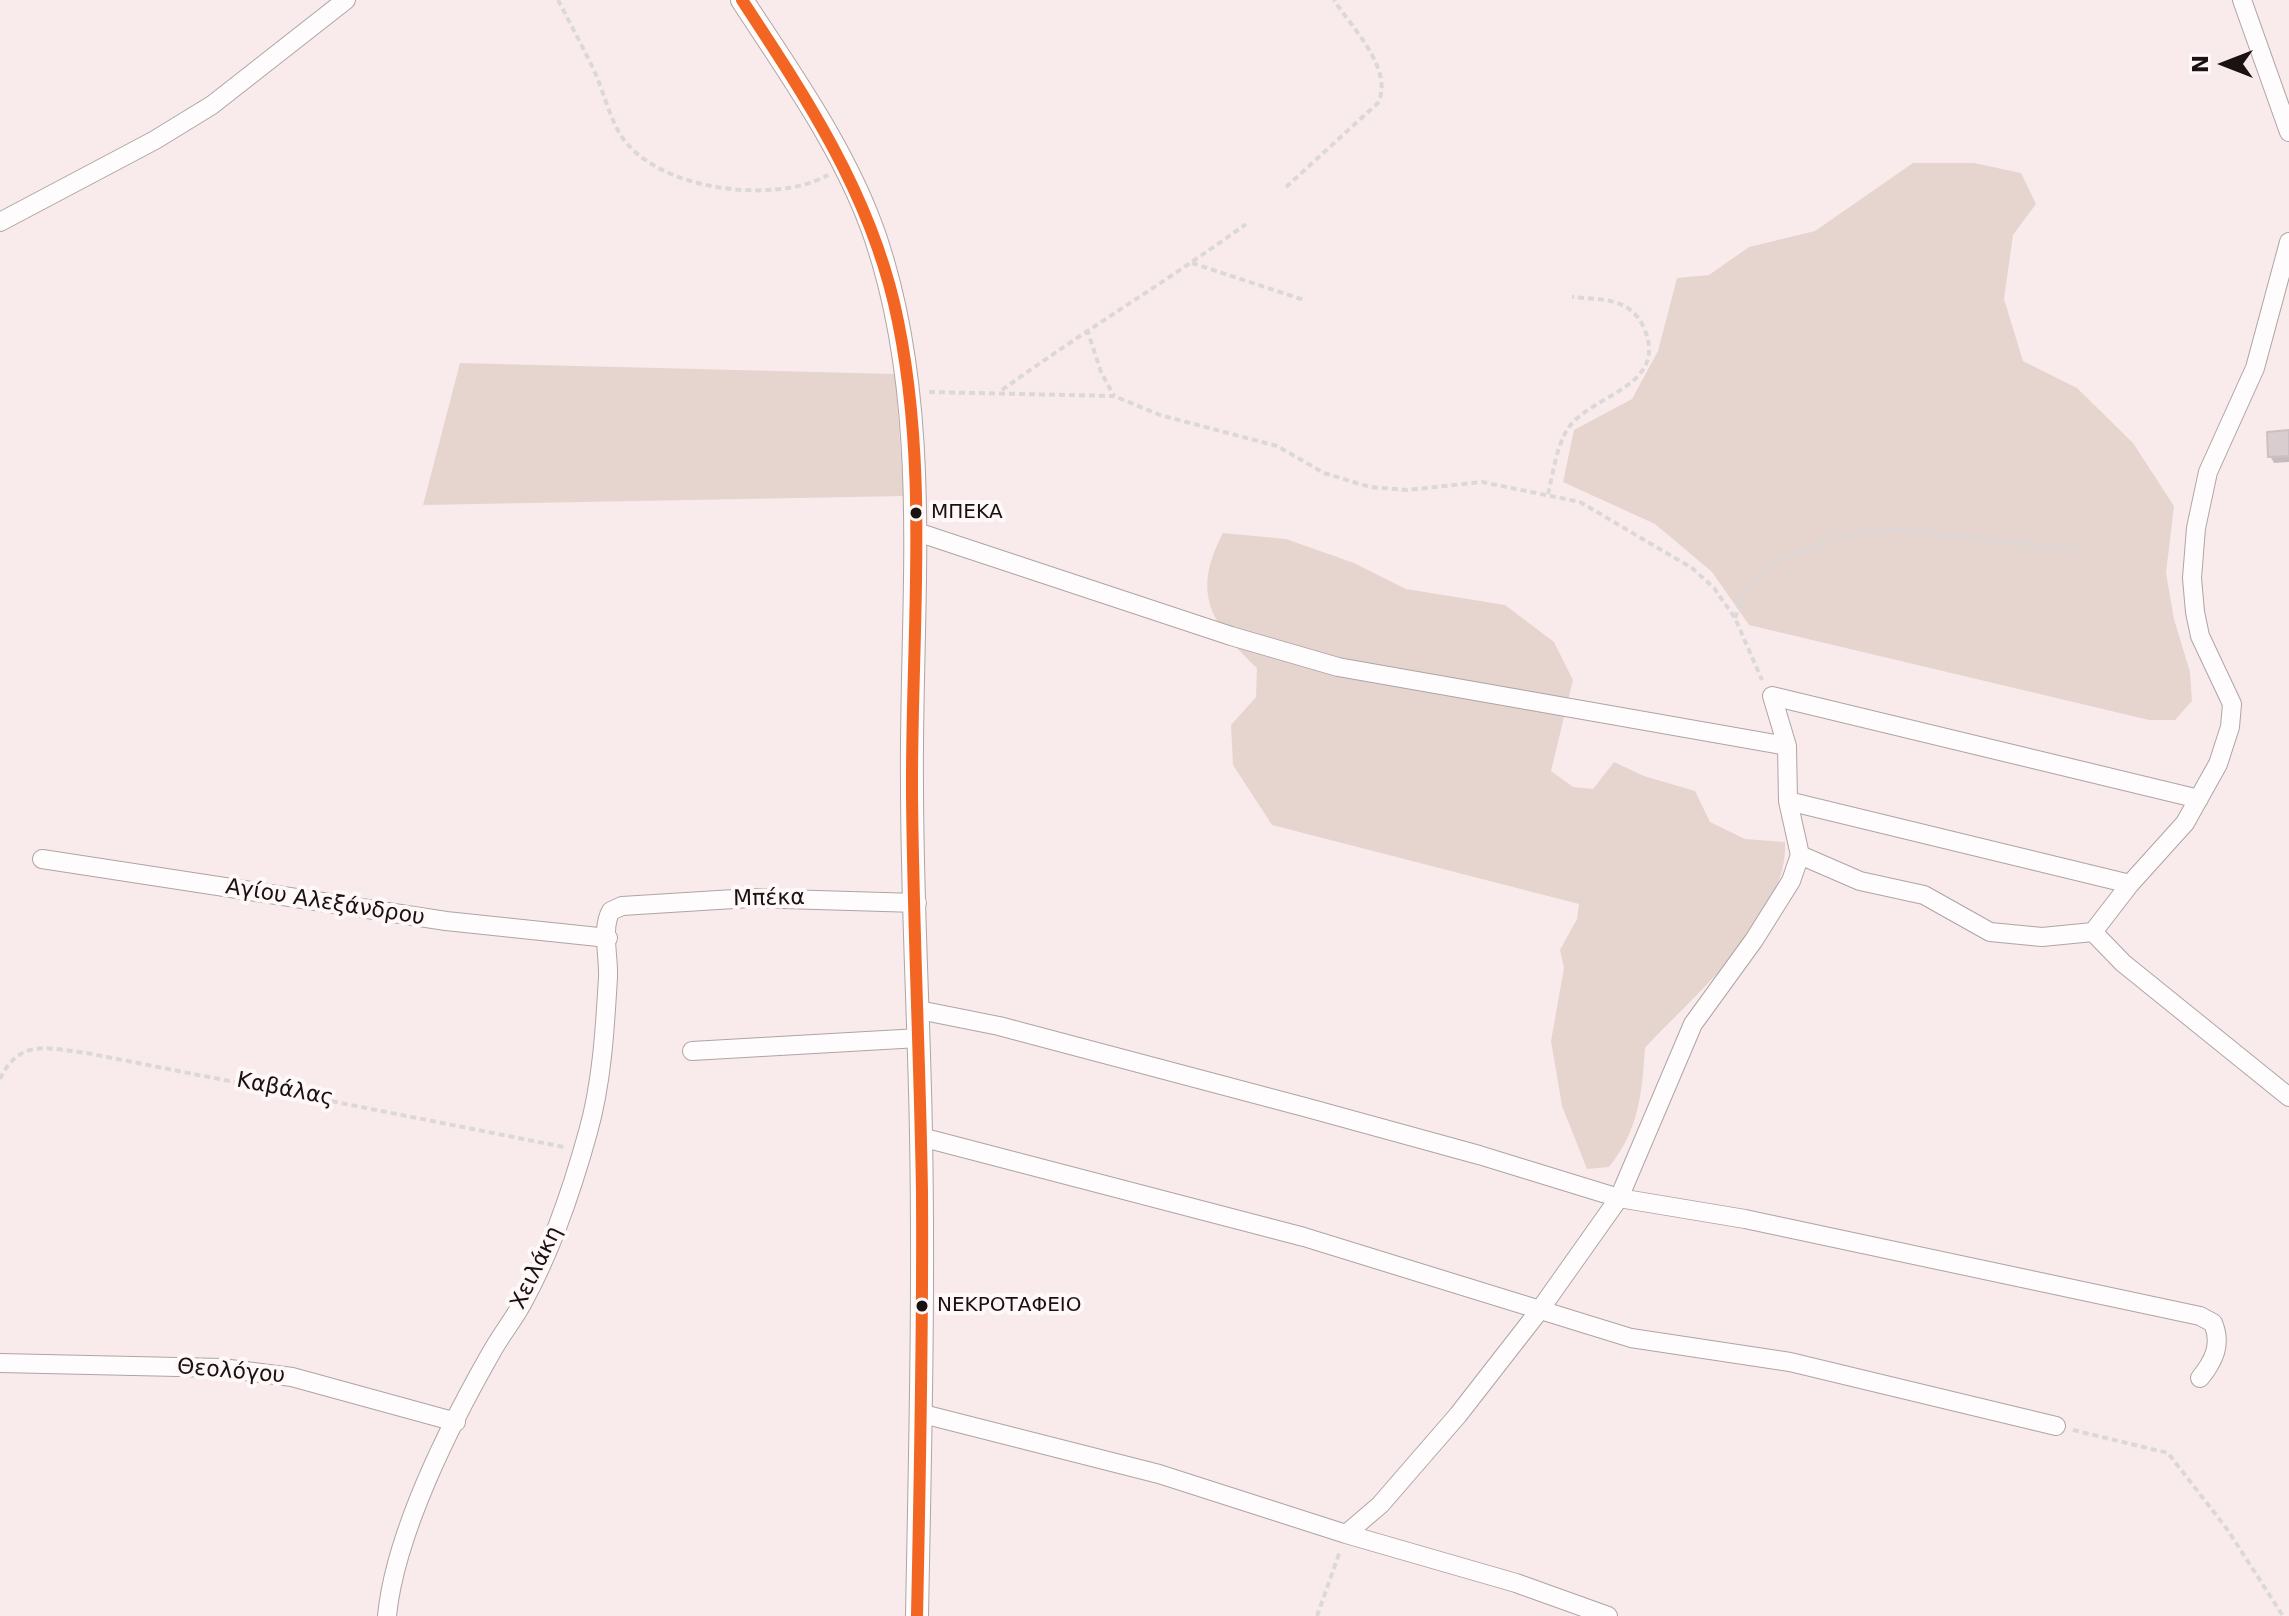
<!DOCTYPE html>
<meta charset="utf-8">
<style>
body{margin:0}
#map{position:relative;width:2289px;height:1616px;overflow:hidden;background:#f9ebec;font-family:"DejaVu Sans",sans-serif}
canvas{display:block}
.north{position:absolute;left:2185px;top:24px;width:80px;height:80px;-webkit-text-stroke:6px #fef8f9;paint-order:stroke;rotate:270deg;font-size:22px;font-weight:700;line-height:32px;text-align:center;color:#1b1012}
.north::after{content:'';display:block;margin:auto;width:28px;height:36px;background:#1b1012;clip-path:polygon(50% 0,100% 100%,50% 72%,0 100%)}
</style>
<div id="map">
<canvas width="2289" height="1616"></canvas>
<div class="north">N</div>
</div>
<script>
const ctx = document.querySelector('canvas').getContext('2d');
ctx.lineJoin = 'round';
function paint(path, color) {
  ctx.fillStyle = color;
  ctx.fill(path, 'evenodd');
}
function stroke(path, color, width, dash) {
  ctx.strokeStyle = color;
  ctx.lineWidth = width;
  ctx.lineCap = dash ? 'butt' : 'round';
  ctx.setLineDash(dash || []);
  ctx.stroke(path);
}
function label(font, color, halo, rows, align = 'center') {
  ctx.font = font + ' "DejaVu Sans",sans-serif';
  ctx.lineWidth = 8;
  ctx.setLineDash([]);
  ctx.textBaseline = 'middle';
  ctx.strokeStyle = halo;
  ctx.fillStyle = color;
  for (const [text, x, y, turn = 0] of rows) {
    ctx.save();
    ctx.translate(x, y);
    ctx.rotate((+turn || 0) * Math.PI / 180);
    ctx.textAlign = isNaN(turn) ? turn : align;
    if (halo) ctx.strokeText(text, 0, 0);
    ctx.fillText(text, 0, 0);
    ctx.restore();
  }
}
const green = new Path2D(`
 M1913 163H1974L2021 173 2036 204 2013 235 2004 299 2023 361 2077 388 2133 443 2174 506 2166 573 2174 619 2190 672 2192 701 2175 720H2149L1749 625 1712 572 1655 524 1563 482 1574 430 1632 399 1658 351 1677 278 1709 275 1749 247 1815 231Z
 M460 363 895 374 904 496 423 505Z
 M1223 533 1286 539 1354 563 1406 589 1505 605 1554 642 1573 680 1551 771 1573 787 1593 789 1614 762 1644 776 1695 791 1710 822 1745 839 1785 842C1789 917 1692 997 1645 1048 1642 1093 1639 1130 1609 1167L1587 1169 1562 1106 1551 1041 1564 968 1560 950 1577 919 1579 904 1272 825 1233 765 1231 725 1256 697 1257 668C1211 624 1191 593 1223 533Z`);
const shadow = new Path2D(`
 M2289 432V462L2274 463 2270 456Z`);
const building = new Path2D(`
 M2289 430V456L2268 457 2267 432Z`);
const path = new Path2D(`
 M558 0C571 25 585 51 597 77 604 95 610 117 620 134 655 191 775 205 828 175
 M1286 187 1378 103C1394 69 1352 28 1334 0
 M1192 263 1304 300
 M1087 329 1101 372 1114 396
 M1002 390C1082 332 1166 282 1246 224
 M929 392 1114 396 1160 415 1277 446 1324 473 1370 487 1407 490 1482 482 1580 502 1692 568 1714 588 1735 618 1762 680
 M1548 494C1553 474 1556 448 1567 430 1589 394 1670 388 1644 328 1630 297 1602 300 1572 297
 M1735 618 1744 593 1763 568 1839 535 1895 529 2081 550
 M0 1079C20 1037 49 1049 87 1053L564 1147
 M2073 1430 2168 1453 2227 1529 2283 1616
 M1317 1616 1340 1551`);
const minor = new Path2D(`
 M2242 0 2289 132
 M0 222 155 140 212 105 346 0
 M914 531 1231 636 1338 667 1787 746 1772 696 2199 799
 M1787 746 1788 801 2130 884
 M1800 855 1860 881 1924 895 1990 932 2042 937 2093 932 2123 963 2289 1097
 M42 859 446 921 608 938
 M2093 932 2130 884 2185 823 2218 764 2230 727 2232 704 2200 636 2195 612 2192 578 2196 528 2208 472 2255 368 2289 242
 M919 1010 999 1026 1308 1108 1479 1155 1619 1198 1745 1219 2200 1316 2213 1323C2222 1344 2214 1361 2200 1378
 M692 1051 919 1038
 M921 1137 1304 1237 1631 1338 1790 1362 2056 1426
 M0 1363 222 1368 292 1377 456 1422
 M923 1414 1159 1474 1346 1534 1516 1583 1608 1616
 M1346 1534 1380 1505 1458 1415 1539 1311 1619 1198 1693 1024 1754 940 1791 881 1800 855 1788 801
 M387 1616C395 1534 450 1425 491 1353 501 1335 514 1319 523 1302 552 1249 572 1190 588 1132 602 1083 605 1028 608 977 609 957 601 928 611 911L622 906 750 898 917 903`);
const tertiary = new Path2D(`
 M742 0C791 75 847 153 876 239 934 412 910 605 912 784 912 901 919 1017 921 1134 924 1295 920 1455 917 1616`);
const bus1 = new Path2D(`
 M742 0C805 96 867 189 894 303 931 462 911 631 912 792 913 926 920 1059 922 1192 923 1333 920 1475 917 1616`);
const markers = [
 [916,513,7,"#1b1012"],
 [922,1306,7,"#1b1012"]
];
const busNames = [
 ["ΜΠΕΚΑ",931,513],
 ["ΝΕΚΡΟΤΑΦΕΙΟ",937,1306]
];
const streetNames = [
 ["Μπέκα",769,899,-1],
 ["Αγίου Αλεξάνδρου",325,903,9],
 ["Καβάλας",285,1090,11],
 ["Χειλάκη",537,1268,-64],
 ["Θεολόγου",231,1372,5]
];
paint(green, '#e6d5cf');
paint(shadow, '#0003');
paint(building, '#d9cdd0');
stroke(building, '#cbc0c3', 2);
stroke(minor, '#afa4a4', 20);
stroke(tertiary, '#afa4a4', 24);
stroke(path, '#dcd8d8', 4, [6, 4]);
stroke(minor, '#fefcfc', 18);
stroke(tertiary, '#fefcfc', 22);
stroke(bus1, '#f26522', 12);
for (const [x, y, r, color] of markers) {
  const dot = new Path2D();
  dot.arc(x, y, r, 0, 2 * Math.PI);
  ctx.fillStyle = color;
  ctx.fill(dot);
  stroke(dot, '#fef8f9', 3);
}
label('20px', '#1b1012', '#fef8f9', busNames, 'left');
label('22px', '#1b1012', '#fef8f9', streetNames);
</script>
